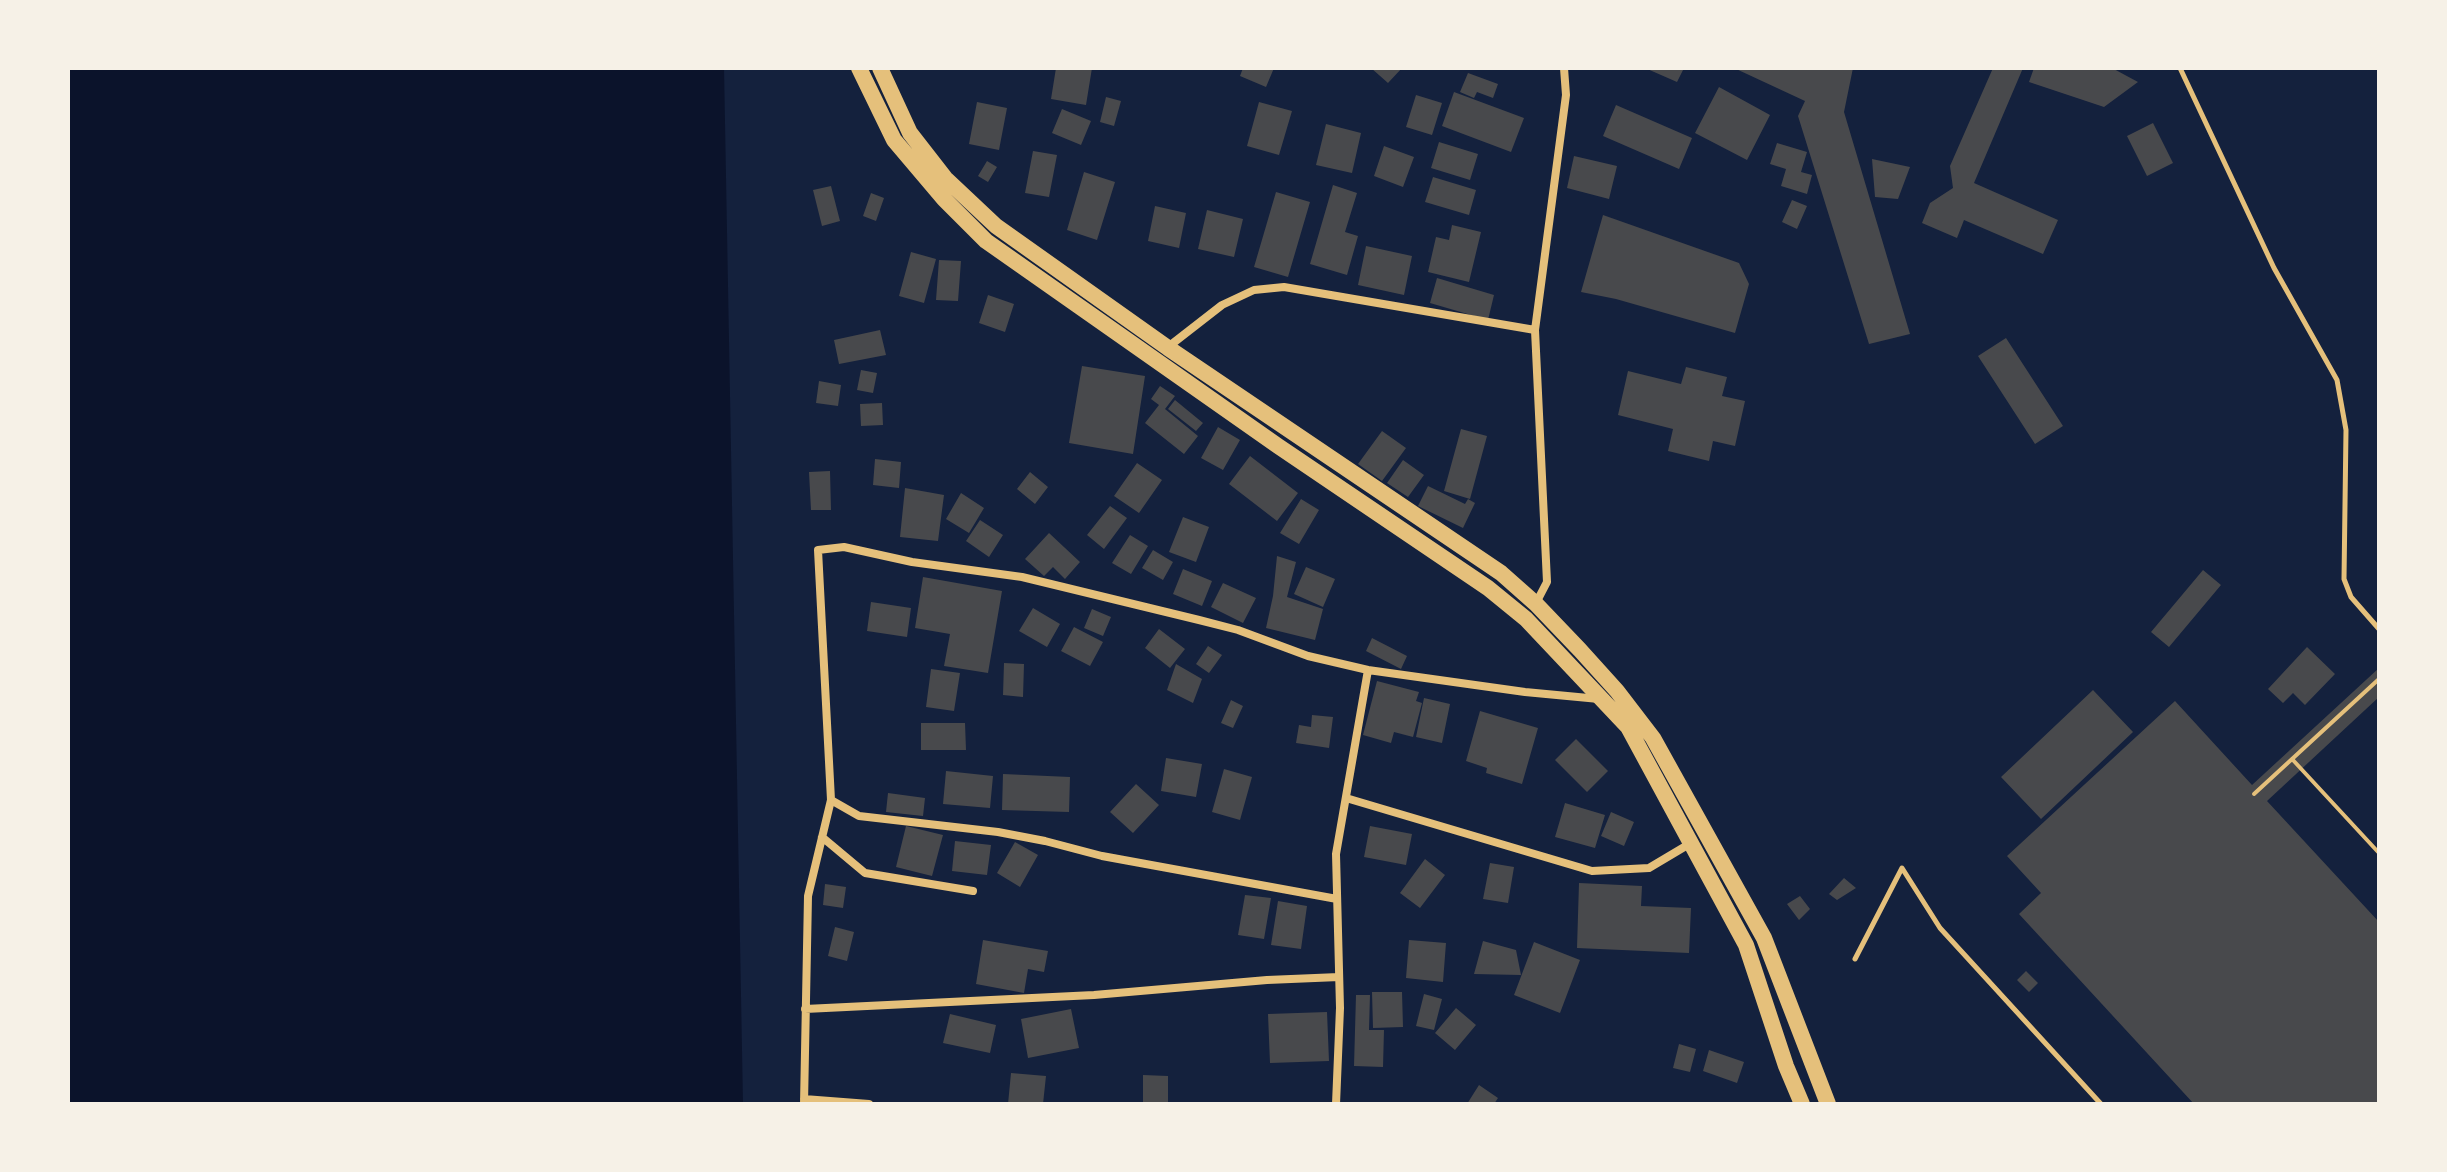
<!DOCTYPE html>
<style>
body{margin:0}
#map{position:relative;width:2447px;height:1172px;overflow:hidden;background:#14213d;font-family:"Source Sans 3",sans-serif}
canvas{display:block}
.frame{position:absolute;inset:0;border:70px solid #f6f1e7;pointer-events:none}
</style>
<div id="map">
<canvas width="2447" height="1172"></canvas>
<div class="frame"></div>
</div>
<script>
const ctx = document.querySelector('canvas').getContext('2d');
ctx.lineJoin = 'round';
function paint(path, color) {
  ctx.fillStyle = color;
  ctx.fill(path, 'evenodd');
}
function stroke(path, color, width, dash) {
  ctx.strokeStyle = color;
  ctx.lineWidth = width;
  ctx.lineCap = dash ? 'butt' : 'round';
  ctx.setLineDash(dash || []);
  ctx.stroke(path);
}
const water = new Path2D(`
 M68 68H724L743 1104H68Z`);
const building = new Path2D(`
 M1056 68H1092L1086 105 1051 99Z
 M1243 68H1274L1266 87 1240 76Z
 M1371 68H1402L1388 83Z
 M1645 68H1684L1677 82Z
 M1734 68H1853L1844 112 1910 334 1869 344 1798 116 1805 101Z
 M1993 68H2023L1974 183 2058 220 2043 254 1964 220 1957 238 1922 223 1930 203 1953 188 1950 166Z
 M2034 68H2112L2138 82 2104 107 2029 82Z
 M1468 73 1498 84 1493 98 1477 92 1474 98 1460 92Z
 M1719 87 1770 115 1747 160 1695 133Z
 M1454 92 1524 118 1511 152 1442 126Z
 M1416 95 1442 103 1432 135 1406 127Z
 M1106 97 1121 101 1114 126 1100 122Z
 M977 102 1007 108 999 150 969 144Z
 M1259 102 1292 111 1279 155 1247 146Z
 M1616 105 1692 138 1679 169 1603 136Z
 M1062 109 1091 121 1081 145 1052 133Z
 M2153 123 2173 163 2147 176 2127 136Z
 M1326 124 1361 133 1352 173 1316 165Z
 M1439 142 1478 154 1470 180 1431 168Z
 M1777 143 1807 152 1801 172 1812 175 1807 194 1781 186 1786 169 1770 164Z
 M1384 146 1414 157 1403 187 1374 176Z
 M1033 151 1057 155 1049 197 1025 193Z
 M1574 156 1617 166 1609 199 1567 188Z
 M1872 159 1910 167 1898 199 1875 197Z
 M987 161 997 167 988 182 978 176Z
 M1084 172 1115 182 1097 240 1067 230Z
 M1433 177 1476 190 1469 215 1425 202Z
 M1333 185 1357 193 1345 232 1358 236 1347 275 1310 264Z
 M831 186 840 221 822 226 813 190Z
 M1276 192 1310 202 1288 277 1254 267Z
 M871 193 884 198 876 221 863 216Z
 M1792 200 1807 206 1797 229 1782 222Z
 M1155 206 1186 213 1179 248 1148 241Z
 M1207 210 1243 219 1234 257 1198 249Z
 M1603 215 1739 263 1749 284 1735 333 1616 299 1581 292Z
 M1452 225 1481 232 1469 282 1428 272 1436 237 1449 240Z
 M1366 246 1412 256 1404 295 1358 285Z
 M911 252 936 259 924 303 899 296Z
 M939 260 961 261 958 301 936 300Z
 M1437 278 1494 295 1488 320 1430 303Z
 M988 295 1014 304 1005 332 979 323Z
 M880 330 886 355 839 364 834 340Z
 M2006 338 2063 426 2035 444 1978 356Z
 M1082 366 1145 376 1133 454 1069 443Z
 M1686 367 1727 377 1722 396 1745 401 1735 446 1713 441 1709 461 1668 451 1673 429 1618 415 1628 371 1681 384Z
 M861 370 877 373 873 393 857 390Z
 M819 381 841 385 838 406 816 403Z
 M1160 386 1175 396 1165 409 1198 436 1184 454 1145 423 1159 405 1151 399Z
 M1175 400 1203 423 1196 431 1168 409Z
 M882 403 883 425 861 426 860 404Z
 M1218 427 1240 440 1223 470 1201 458Z
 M1461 429 1487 436 1470 499 1444 491Z
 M1382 431 1406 448 1382 481 1358 464Z
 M1250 456 1298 493 1277 521 1229 484Z
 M875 459 901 462 899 488 873 485Z
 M1403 460 1424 475 1408 497 1387 483Z
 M1137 463 1162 480 1139 513 1114 496Z
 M830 471 831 510H811L809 472Z
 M1030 472 1048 487 1035 504 1017 489Z
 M1428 486 1465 504 1468 499 1475 503 1463 528 1418 506Z
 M905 488 944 495 938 541 900 537Z
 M961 493 984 508 969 533 946 519Z
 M1301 499 1319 510 1299 544 1280 533Z
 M1110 506 1127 518 1104 549 1087 535Z
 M1183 517 1209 527 1196 562 1169 552Z
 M980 520 1003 535 989 557 966 541Z
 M1049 533 1080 562 1065 579 1053 567 1044 576 1025 559Z
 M1130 535 1148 546 1131 574 1112 563Z
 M1153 550 1173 562 1163 580 1142 568Z
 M1277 556 1296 562 1287 597 1323 609 1315 640 1266 628 1273 596Z
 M1306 567 1335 579 1323 607 1294 594Z
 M1183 569 1212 581 1202 606 1173 594Z
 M2203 570 2221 585 2169 647 2151 632Z
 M923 577 1002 591 988 673 944 666 950 634 915 628Z
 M1223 583 1256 598 1243 623 1211 607Z
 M871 602 911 608 907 637 867 631Z
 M1033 608 1060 624 1047 647 1019 631Z
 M1092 609 1111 617 1103 636 1084 628Z
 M1074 627 1103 642 1090 666 1061 651Z
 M1159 629 1185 649 1170 668 1145 648Z
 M1372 638 1407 656 1401 669 1366 651Z
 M1208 646 1222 655 1209 673 1196 664Z
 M2307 647 2335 674 2305 705 2293 693 2283 703 2268 689Z
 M1004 663 1024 664 1023 697 1003 695Z
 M1176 664 1202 679 1193 703 1167 690Z
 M2379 668V697L2267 801 2379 922V1104H2194L2019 914 2041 893 2007 856 2175 701 2252 785Z
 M931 669 960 673 954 711 926 707Z
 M1377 681 1419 692 1416 701 1422 703 1413 737 1394 732 1391 743 1363 735Z
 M2093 690 2133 732 2041 819 2001 777Z
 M1424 698 1450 704 1442 743 1416 737Z
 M1231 700 1243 706 1233 728 1221 723Z
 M1480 711 1538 728 1522 784 1486 773 1487 768 1466 761Z
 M1312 715 1333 717 1329 748 1296 743 1299 725 1311 727Z
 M921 723H965L966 750H921Z
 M1576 739 1608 771 1587 792 1555 760Z
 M1166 758 1202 764 1196 797 1161 791Z
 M1224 769 1252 777 1240 820 1212 812Z
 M946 771 993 776 990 808 943 804Z
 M1003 774 1070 777 1069 812 1002 810Z
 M1136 784 1159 805 1133 833 1110 812Z
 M888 793 925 798 923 816 886 812Z
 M1565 803 1605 815 1595 848 1555 837Z
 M1611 812 1634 822 1624 846 1601 836Z
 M906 826 943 835 932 876 896 867Z
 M1370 826 1412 834 1406 865 1364 857Z
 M955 841 991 845 987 875 952 871Z
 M1015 842 1038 855 1020 887 997 873Z
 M1425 859 1445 875 1420 908 1400 893Z
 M1490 863 1514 867 1508 903 1483 899Z
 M1844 878 1856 888 1837 900 1829 894Z
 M1579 883 1642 886 1641 906 1691 908 1689 953 1577 948Z
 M825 884 846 887 843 908 823 905Z
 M1245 895 1271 898 1264 939 1238 935Z
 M1800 896 1810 909 1799 920 1787 904Z
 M1278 901 1307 906 1301 949 1271 945Z
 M835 927 854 932 847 961 828 956Z
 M983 940 1048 951 1044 972 1028 969 1024 993 976 984Z
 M1409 940 1446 943 1443 982 1406 978Z
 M1483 941 1516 950 1521 975 1474 974Z
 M1534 942 1580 960 1560 1013 1514 995Z
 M2026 971 2038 983 2029 992 2017 980Z
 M1372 992H1402L1403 1027 1373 1028Z
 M1424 994 1442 999 1434 1030 1416 1026Z
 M1356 995H1370L1369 1030H1384L1383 1067 1354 1066Z
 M1456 1008 1476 1025 1455 1050 1435 1033Z
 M1071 1009 1079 1048 1028 1058 1021 1019Z
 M1327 1012 1329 1061 1270 1063 1268 1014Z
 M950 1014 996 1025 990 1053 943 1043Z
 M1679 1044 1696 1049 1690 1072 1673 1068Z
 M1709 1050 1744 1062 1737 1083 1703 1071Z
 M1011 1073 1046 1076 1043 1104H1008Z
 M1143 1075 1168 1076V1104H1143Z
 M1479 1085 1498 1098 1494 1104H1467Z`);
const path = new Path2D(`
 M2292 759 2379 853
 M2254 794 2379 679`);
const service = new Path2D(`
 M2180 68 2274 268 2337 380 2346 430 2344 579 2351 597 2379 629
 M1855 959 1902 868 1940 928 2101 1104`);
const minor = new Path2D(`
 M1168 347 1222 305 1254 290 1284 287 1535 330
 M1535 605 1547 582 1535 330 1566 95 1564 68
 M1346 798 1592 871 1649 868 1691 843
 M831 800 859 816 998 832 1045 841 1102 856 1337 899
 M822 837 865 873 973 891
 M805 1009 1094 995 1267 980 1339 977
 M804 1099 869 1104
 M804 1104 808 896 831 800 818 550 844 547 912 562 1022 577 1199 620 1238 630 1308 656 1368 670 1525 692 1599 699
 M1336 1104 1340 1008 1336 854 1368 670`);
const secondary = new Path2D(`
 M859 68 894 140 944 199 986 241 1278 446 1488 588 1526 619 1628 727 1746 945 1786 1066 1802 1104
 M880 68 910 133 945 178 996 226 1168 348 1501 573 1536 604 1580 650 1617 691 1653 738 1764 938 1828 1104`);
paint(water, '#0b132b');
paint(building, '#48494c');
stroke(path, '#e5c07b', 4);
stroke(service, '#e5c07b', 5);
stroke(minor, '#e5c07b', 8);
stroke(secondary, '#e5c07b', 16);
</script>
